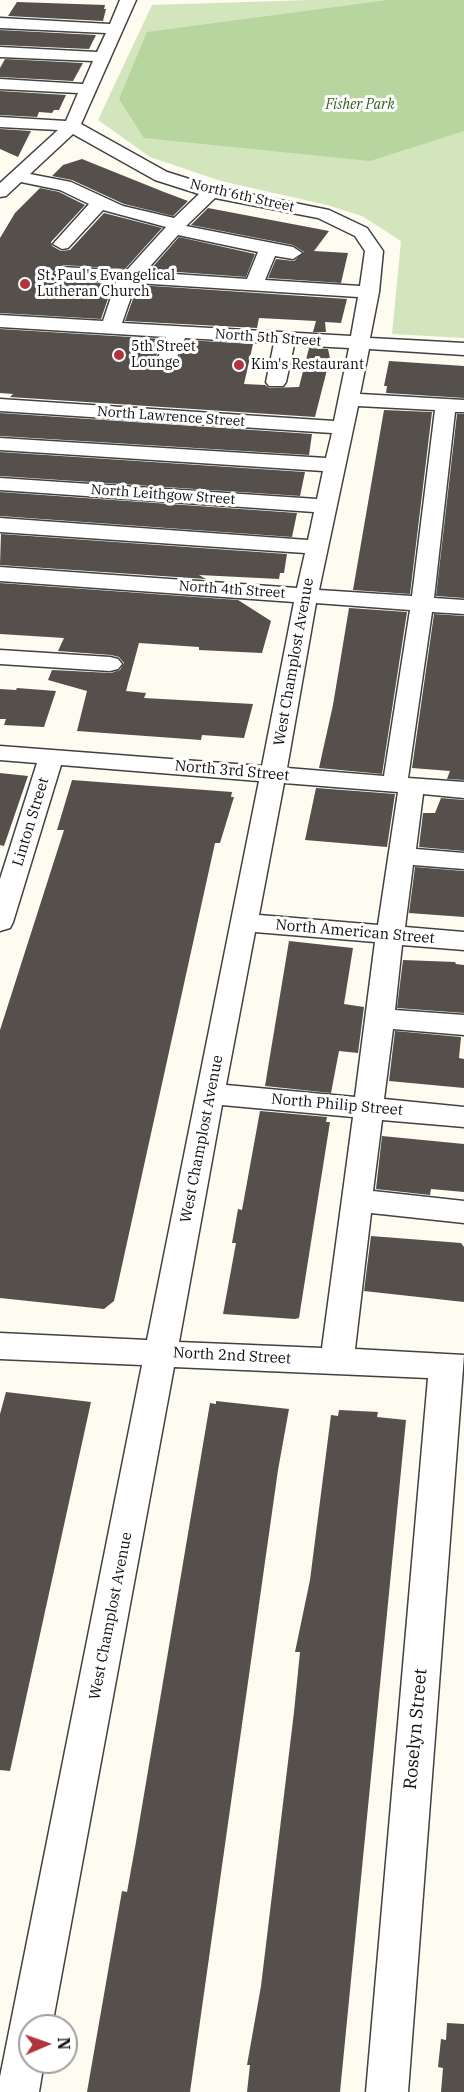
<!DOCTYPE html>
<style>
body{margin:0}
#map{position:relative;width:464px;height:2092px;overflow:hidden;background:#fefbf1;font-family:"IBM Plex Serif",serif}
canvas{display:block}
.north{position:absolute;left:18px;top:2014px;width:60px;height:60px;box-sizing:border-box;background:#fff;border:2px solid #9f9f9f;border-radius:50%;rotate:88deg;font-size:16px;font-weight:700;line-height:24px;text-align:center;color:#0e0e0e}
.north::after{content:'';display:block;margin:auto;width:21px;height:27px;background:#b1333b;clip-path:polygon(50% 0,100% 100%,50% 72%,0 100%)}
</style>
<div id="map">
<canvas width="464" height="2092"></canvas>
<div class="north">N</div>
</div>
<script>
const ctx = document.querySelector('canvas').getContext('2d');
ctx.lineJoin = 'round';
function paint(path, color) {
  ctx.fillStyle = color;
  ctx.fill(path, 'evenodd');
}
function stroke(path, color, width, dash) {
  ctx.strokeStyle = color;
  ctx.lineWidth = width;
  ctx.lineCap = dash ? 'butt' : 'round';
  ctx.setLineDash(dash || []);
  ctx.stroke(path);
}
function label(font, color, halo, rows, align = 'center') {
  ctx.font = font + ' "IBM Plex Serif",serif';
  ctx.lineWidth = 6;
  ctx.setLineDash([]);
  ctx.textBaseline = 'middle';
  ctx.strokeStyle = halo;
  ctx.fillStyle = color;
  for (const [text, x, y, turn = 0] of rows) {
    ctx.save();
    ctx.translate(x, y);
    ctx.rotate((+turn || 0) * Math.PI / 180);
    ctx.textAlign = isNaN(turn) ? turn : align;
    if (halo) ctx.strokeText(text, 0, 0);
    ctx.fillText(text, 0, 0);
    ctx.restore();
  }
}
const green = new Path2D(`
 M309 0H464V338L392 334 401 241 362 216 327 205 221 181 150 157 98 120 152 5Z`);
const forest = new Path2D(`
 M388 0H464V131L370 161 144 138 119 99 147 32Z`);
const building = new Path2D(`
 M17 2 105 5 104 9H106L103 21 8 16Z
 M0 30 96 35 89 49 0 45Z
 M5 59 83 63 73 81 0 77V68Z
 M0 91 66 95 59 110H54L52 113 39 112 37 117 0 115Z
 M0 129 31 131 18 157 0 149Z
 M82 159 164 192 188 201 173 216 124 204 72 180 52 176 63 165Z
 M40 188 59 192 85 205 51 242 52 246 61 251 70 250 104 213 162 228 125 269 63 265 52 272 63 281 113 284 101 319 0 313V238L15 213Z
 M208 208 329 231 314 251 348 253 341 283 268 278 276 259 294 261 304 252 293 245 191 225Z
 M179 237 255 254 246 277 150 270Z
 M138 285 347 299 341 323 325 322 326 332H313L316 321 259 318 257 328 125 321Z
 M0 329 163 339 154 362 159 369H174L186 340 253 344 244 384 265 385 269 388 299 387 309 348 328 349 330 358 315 417 10 397 13 394 0 393Z
 M389 361 464 366V398L386 393 387 386H384Z
 M384 410 432 412 410 594 353 590Z
 M0 413 312 434 309 455 0 436Z
 M457 414H464V598L436 596Z
 M0 452 305 472 300 496 0 476Z
 M0 492 297 513 292 537 0 516Z
 M1 534 287 554 284 573H280L279 579 199 575 206 579 0 565Z
 M0 583 238 600 271 621 262 653 199 650V647L139 643 126 691 146 693 144 698 253 704 244 738 202 735 201 740 77 731 87 691 48 680 52 670 111 673 120 670 124 663 119 657 111 655 58 651 64 638 0 634Z
 M349 608 407 612 382 774 319 768 333 705Z
 M434 614 464 616V780L447 779 450 771 412 768Z
 M17 688 56 691 44 727 4 725 6 719H0V689L16 690Z
 M0 773 28 776 4 846 0 845Z
 M72 780 232 792 231 797H234L220 843H215L117 1288 114 1301 104 1309 0 1298V1030L64 830H57Z
 M316 788 395 794 387 847 305 840Z
 M441 798 464 800V851L419 847 423 813H435Z
 M415 867 464 871V917L409 913Z
 M289 941 353 948 344 1004 364 1007 358 1053 339 1051 331 1093 265 1086Z
 M403 960 455 962 456 964 464 965V1013L397 1008Z
 M395 1031 461 1037 459 1058 464 1059V1088L389 1081Z
 M260 1111 327 1117 326 1122H330L299 1318 295 1319 223 1314 236 1243H232L238 1209 242 1210Z
 M382 1136 464 1144V1192L431 1189 430 1195 376 1189Z
 M371 1236 461 1243 464 1247V1302L364 1291Z
 M6 1392 91 1402 10 1771 0 1770V1414Z
 M216 1401 289 1409 278 1470 190 2092H87L122 1891 127 1892 136 1842 210 1403 216 1404Z
 M339 1410 378 1412 377 1417 406 1420 340 2092H247L250 2065H247L261 1986 294 1712 300 1652H295L310 1580 331 1415 338 1416Z
 M447 2023 464 2024V2092H441L443 2068 438 2067 441 2039 446 2040Z`);
const minor = new Path2D(`
 M120 0H136L81 124 167 172 215 187 329 210 367 228 383 251 379 292 370 338 464 343V355L369 349 360 394 464 400V412H455L434 598 464 600V614L432 612 408 778 464 782V798L423 794 416 849 464 853V869L413 865 405 927 464 932V950L402 945 395 1010 464 1015V1035L393 1029 384 1099 464 1107V1127L382 1120 373 1191 464 1201V1223L371 1213 355 1349 464 1355 408 2092H366L428 1378 174 1367 52 2026H30V2062H44L39 2092H0V2077L142 1365 0 1359V1333L147 1340 259 781 61 765 13 922 10 928 0 931V879L37 763 0 760V746L262 766 294 602 0 581V567L297 588 305 553 0 532V518L308 540 314 512 0 490V478L317 499 323 471 0 450V438L326 458 332 433 0 411V399L334 421 349 348 294 345 286 382 283 386H269L266 382 274 343 185 338 173 367H159L156 363 166 337 0 327V315L103 321 116 282 63 279 54 273 63 267 126 271 166 227 103 210 68 248 62 249 53 244 89 204 60 190 21 182 6 196 0 197V183L58 130 0 127V117L66 121 78 93 0 89V79L83 84 93 61 0 57V47L97 52 106 33 0 28V18L110 24ZM73 134 155 180 199 194 174 218 123 206 71 182 30 174ZM215 198 318 218 355 236 365 251 360 286 265 280 275 256 293 259 302 253 293 247 186 226ZM178 235 258 252 247 279 145 272ZM136 283 358 297 351 336 122 323ZM358 406 435 410 412 596 319 590ZM316 603 410 610 384 776 287 768ZM284 783 398 792 378 925 259 915ZM255 932 375 942 355 1097 226 1085ZM222 1105 353 1117 322 1348 179 1342Z
 M0 650 110 657 118 659 122 664 118 669 110 671 0 664Z`);
const markers = [
 [25,284,6,"#b1333b"],
 [119,355,6,"#b1333b"],
 [239,365,6,"#b1333b"]
];
const farParknames = [
 ["Fisher Park",360,105]
];
const farStreetnames = [
 ["North 6th Street",242,196,13],
 ["North 5th Street",268,338,4],
 ["North Lawrence Street",171,417,4],
 ["North Leithgow Street",163,495,4],
 ["North 4th Street",232,590,4]
];
const farPoinames = [
 ["St. Paul's Evangelical",37,276],
 ["Lutheran Church",37,292],
 ["5th Street",131,347],
 ["Lounge",131,363],
 ["Kim's Restaurant",251,365]
];
const streetNames = [
 ["West Champlost Avenue",294,662,-80],
 ["North 3rd Street",232,771,5],
 ["Linton Street",31,822,-73],
 ["North American Street",355,932,5],
 ["North Philip Street",337,1105,5],
 ["West Champlost Avenue",202,1139,-79],
 ["North 2nd Street",232,1356,3],
 ["West Champlost Avenue",111,1616,-79]
];
const nearStreetnames = [
 ["Roselyn Street",416,1729,-85]
];
paint(green, '#d3e5bd');
paint(forest, '#b7d59e');
paint(building, '#56504c');
stroke(minor, '#414141', 3);
paint(minor, '#fff');
for (const [x, y, r, color] of markers) {
  const dot = new Path2D();
  dot.arc(x, y, r, 0, 2 * Math.PI);
  ctx.fillStyle = color;
  ctx.fill(dot);
  stroke(dot, '#fff', 2);
}
label('italic 14px', '#326024', '#fff', farParknames);
label('14px', '#0e0e0e', '#fff', farStreetnames);
label('14px', '#0e0e0e', '#fff', farPoinames, 'left');
label('15px', '#0e0e0e', '#fff', streetNames);
label('18px', '#0e0e0e', '#fff', nearStreetnames);
</script>
